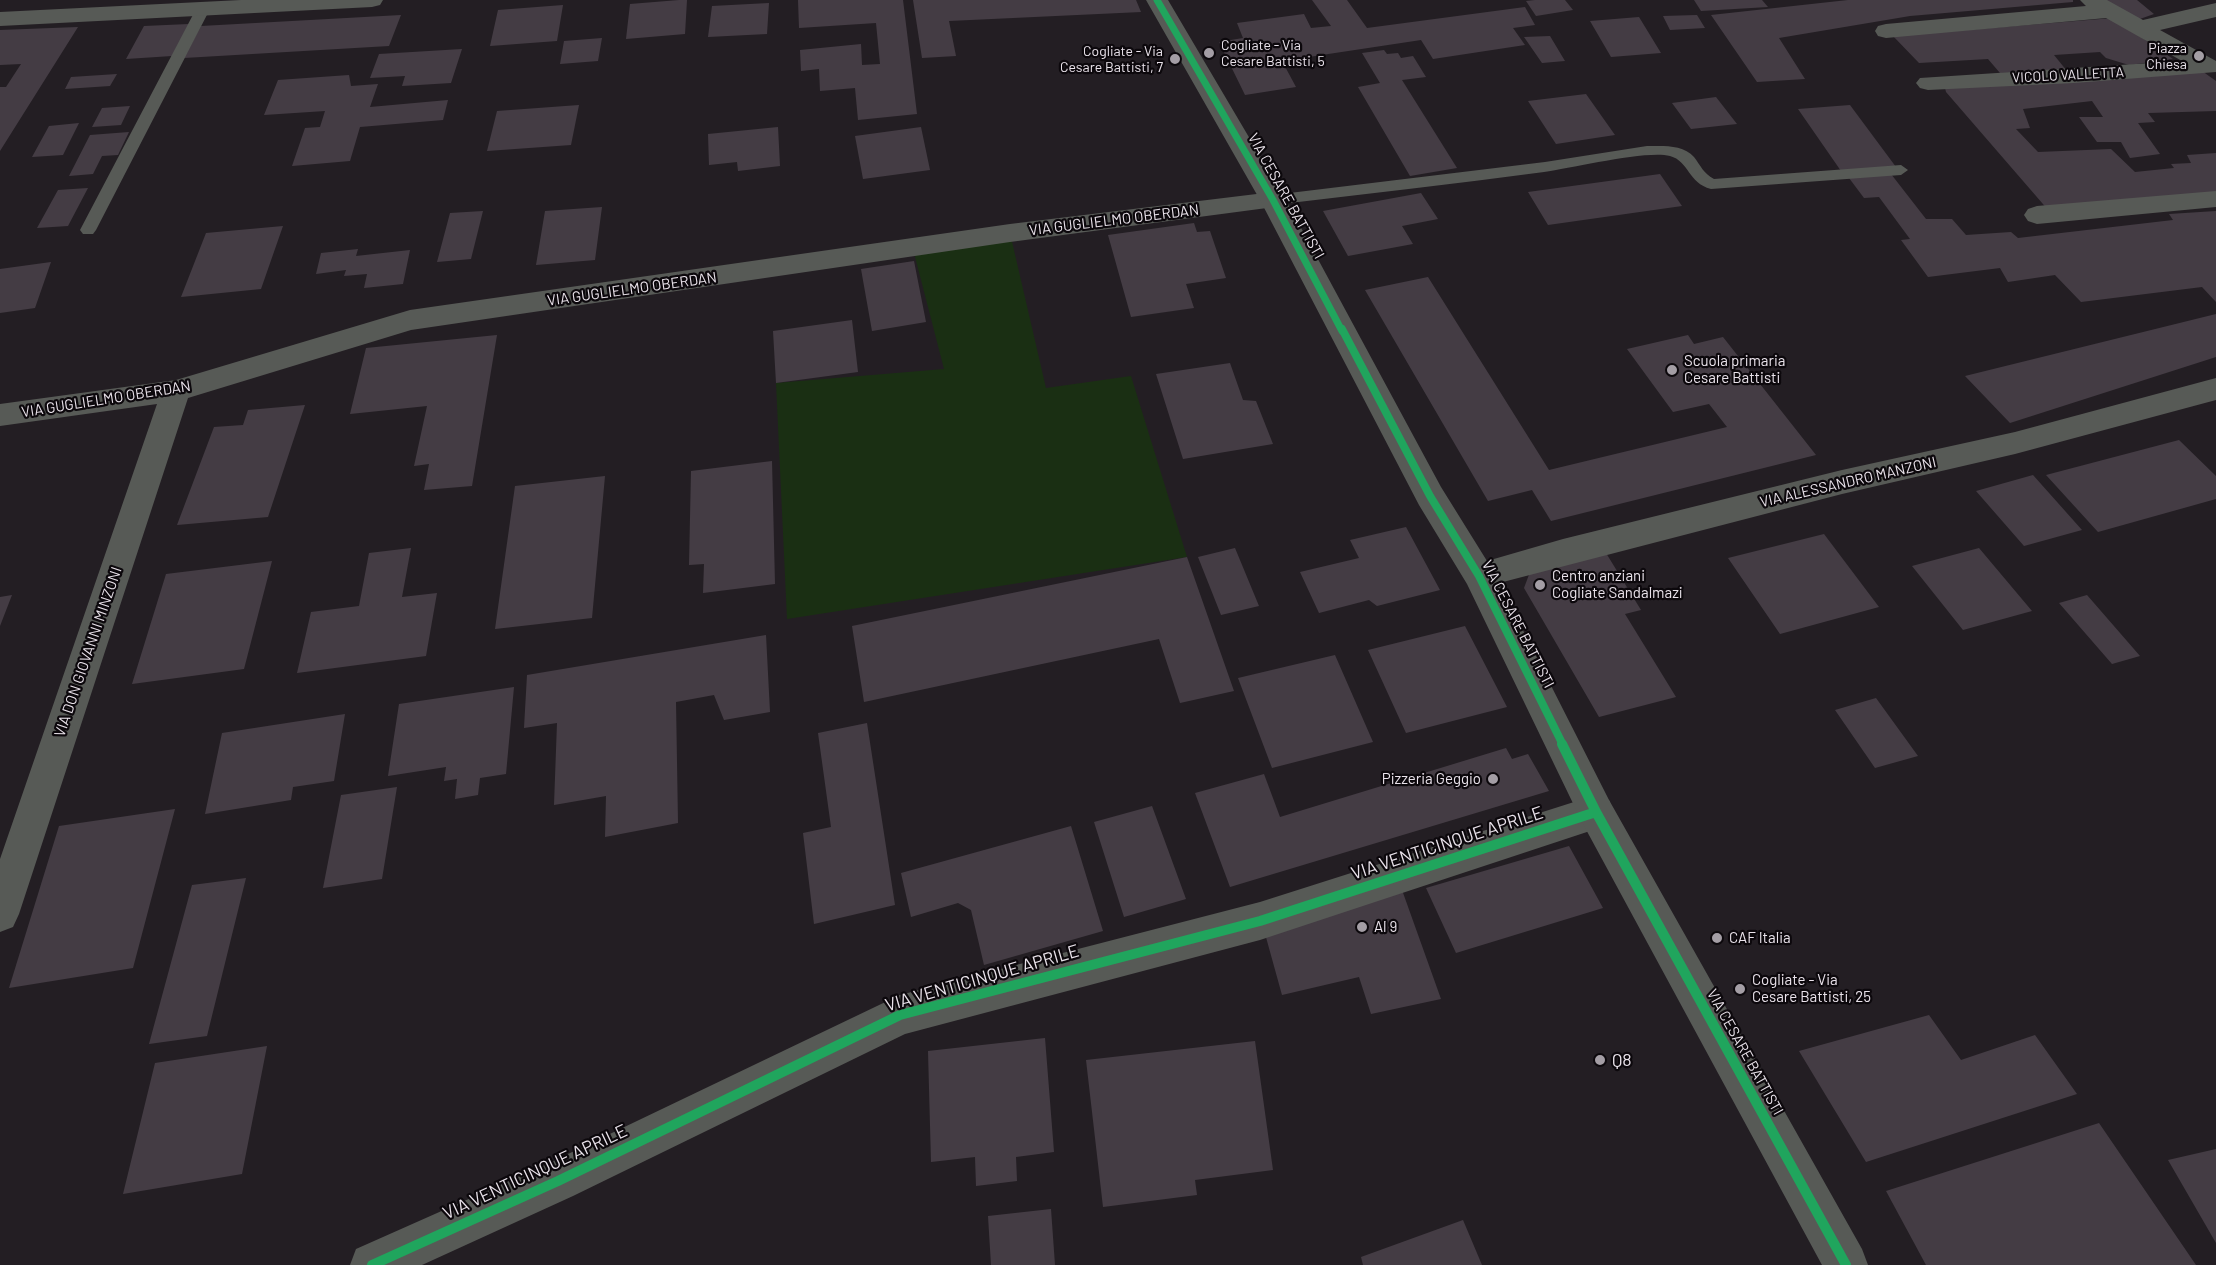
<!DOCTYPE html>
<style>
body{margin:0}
canvas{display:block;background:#231e23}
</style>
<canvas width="2216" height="1265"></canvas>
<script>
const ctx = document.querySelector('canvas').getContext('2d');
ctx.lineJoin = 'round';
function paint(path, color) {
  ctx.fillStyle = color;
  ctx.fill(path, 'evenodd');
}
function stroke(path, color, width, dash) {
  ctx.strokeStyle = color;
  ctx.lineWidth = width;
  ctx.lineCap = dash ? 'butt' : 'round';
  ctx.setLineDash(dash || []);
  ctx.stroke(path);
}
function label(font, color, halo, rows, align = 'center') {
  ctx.font = font + ' Barlow,sans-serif';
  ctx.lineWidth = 4.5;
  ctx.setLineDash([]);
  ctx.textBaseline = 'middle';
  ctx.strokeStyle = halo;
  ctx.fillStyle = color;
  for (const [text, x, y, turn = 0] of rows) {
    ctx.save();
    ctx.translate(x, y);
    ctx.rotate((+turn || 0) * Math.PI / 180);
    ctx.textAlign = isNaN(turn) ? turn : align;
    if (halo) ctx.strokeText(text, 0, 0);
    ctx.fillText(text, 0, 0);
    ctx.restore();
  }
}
const green = new Path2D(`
 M1010 233 1046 388 1131 376 1187 557 787 619 776 383 944 369 913 249Z`);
const building = new Path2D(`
 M679 0H687L685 34 626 39 630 4Z
 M798 0H903L917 114 858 120 855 88 820 91 819 69 801 71 800 50 861 44 862 65 880 64 876 23 799 28Z
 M913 0H1136L1141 12 949 21 956 56 922 58Z
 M1312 0H1347L1367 28 1525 7 1535 25 1513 28 1525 45 1433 59 1421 40 1282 61 1296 87 1245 95 1219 42 1243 38 1237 23 1304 14 1311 28 1331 26Z
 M1535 0H1565L1573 10 1536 16 1526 1Z
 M1694 0H1762L1768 7 1701 11Z
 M1848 0H2073V2L1910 16 1779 38 1805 79 1757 82 1711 15Z
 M2103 0H2137L2154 14 2137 20Z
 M769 3 767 34 708 37 712 6Z
 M563 5 557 41 490 46 498 10Z
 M401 15 389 46 184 58 201 26Z
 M1697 15 1705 28 1670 30 1663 16Z
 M1639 17 1661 53 1611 57 1590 21Z
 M2113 18 2173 59 2129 65 2106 58 2100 52 2054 55 2067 71 2000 73 1988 59 1919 63 1893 36Z
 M189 24 172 56 126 59 144 26Z
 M78 27 0 151V87H6L21 64 0 65V30Z
 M1550 36 1565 61 1542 63 1524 37Z
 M602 38 598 61 560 64 564 41Z
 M462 49 451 83 402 86 405 76 370 78 379 54Z
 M1384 50 1387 54 1398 53 1401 58 1413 56 1426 77 1402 80 1457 168 1410 176 1358 87 1380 83 1362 53Z
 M2202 71 2216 81V111L2148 113 2155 122 2138 123 2160 154 2130 158 2121 142H2097L2079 117H2103L2092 101 2023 109 2030 128 2016 129 2038 152 2111 149 2135 172 2174 168 2171 164 2191 163 2187 155 2216 153V196L2049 211 1946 92 1945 88Z
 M117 74 110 86 65 89 71 77Z
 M349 75 351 86 378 84 370 107 448 100 443 120 360 127 350 161 292 166 305 128 320 127 325 111 264 115 278 80Z
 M1586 94 1615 135 1556 144 1528 101Z
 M1716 97 1737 124 1691 129 1672 103Z
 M579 105 571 145 487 151 497 111Z
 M1850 105 1896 167 1841 171 1798 109Z
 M130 106 121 125 92 127 102 108Z
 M79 123 63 155 32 157 49 126Z
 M778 127 780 166 738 171 737 162 709 165 708 134Z
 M921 127 930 170 863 179 855 136Z
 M129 132 118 155 102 156 93 174 69 176 90 135Z
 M1660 174 1682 206 1548 225 1528 192Z
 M1891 174 1926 219H1952L1966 235 2011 232 2018 238 2173 220 2169 214 2216 211V302L2202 287 2081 302 2055 275 2008 282 2000 268 1928 277 1901 240 1910 239 1879 197 1864 198 1849 178Z
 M88 188 68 226 37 228 58 190Z
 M1421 193 1438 219 1402 226 1413 244 1348 256 1323 211Z
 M602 207 595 260 536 265 545 211Z
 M483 211 471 259 437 262 450 213Z
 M1194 223 1197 232 1210 231 1226 278 1186 284 1194 308 1131 317 1108 235Z
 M283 226 261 289 181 297 206 233Z
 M358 249 356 256 410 250 403 284 364 288 367 274 344 276 346 270 316 274 321 253Z
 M914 261 926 322 872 331 861 269Z
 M51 262 35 308 0 313V269Z
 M1428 277 1549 470 1727 427 1709 404 1673 412 1627 349 1688 335 1694 344 1723 337 1816 455 1551 521 1532 490 1488 501 1365 290Z
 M2216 314V357L2010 423 1965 376Z
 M852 320 858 372 776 383 773 331Z
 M497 335 472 486 424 490 429 464 414 466 427 406 350 414 366 348Z
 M1230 363 1243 400 1256 401 1273 444 1183 459 1156 374Z
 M305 405 268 517 177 525 214 427 243 425 248 410Z
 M2179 440 2216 476V499L2098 532 2046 475Z
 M772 461 775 584 703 593 704 564 689 565 691 471Z
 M2033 475 2082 530 2024 546 1976 491Z
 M605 476 592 618 495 629 515 486Z
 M1406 527 1440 590 1377 606 1369 600 1319 613 1300 572 1359 558 1350 540Z
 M1824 534 1879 607 1780 634 1728 558Z
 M411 548 402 597 437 593 426 656 297 673 311 612 359 606 369 553Z
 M1235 548 1259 606 1221 615 1198 557Z
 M1979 548 2032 611 1963 630 1912 566Z
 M1606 553 1641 610 1625 614 1676 697 1599 717 1524 588 1530 572Z
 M1187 557 1234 691 1180 703 1159 639 864 702 852 626Z
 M272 561 244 669 132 684 166 574Z
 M12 595 0 626V597Z
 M2087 595 2140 656 2112 664 2059 603Z
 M1465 626 1507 707 1406 733 1368 650Z
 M766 635 770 712 724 720 714 695 676 702 678 823 605 837 606 796 554 805 557 723 524 728 527 675Z
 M1335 655 1373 742 1272 768 1238 678Z
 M514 687 506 774 480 778 478 795 455 799 457 779 444 781 446 767 388 776 399 704Z
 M1876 698 1918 756 1875 768 1835 710Z
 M345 714 334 781 293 787 291 800 205 814 222 733Z
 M867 723 895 905 814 924 803 833 831 827 818 733Z
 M1506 748 1512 759 1528 754 1549 791 1230 887 1195 793 1264 774 1280 817Z
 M397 787 382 879 323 888 341 795Z
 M1152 806 1186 899 1124 917 1094 822Z
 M175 809 133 968 9 988 59 826Z
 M1071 826 1103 931 984 965 971 910 958 903 911 917 901 873Z
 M1569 846 1603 908 1456 953 1426 888Z
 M246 878 207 1036 149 1044 192 885Z
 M1402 890 1441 999 1371 1014 1359 977 1282 995 1264 930Z
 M1929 1015 1961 1060 2035 1035 2077 1094 1866 1162 1799 1051Z
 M1045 1038 1054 1152 1016 1157 1017 1181 976 1186 975 1157 931 1162 928 1051Z
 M1255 1041 1273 1170 1195 1180 1197 1195 1103 1207 1086 1060Z
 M267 1046 242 1174 123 1194 155 1063Z
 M2099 1123 2196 1265H1926L1886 1191Z
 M2216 1149V1243L2168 1160Z
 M1051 1209 1055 1265H991L988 1216Z
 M1463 1220 1482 1265H1363L1361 1257Z`);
const service = new Path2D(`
 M203 5 210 9 96 230 93 234H83L80 230 196 9Z
 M1647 146C1662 146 1683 144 1694 157 1701 166 1703 173 1714 179L1901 165 1908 170 1901 175 1711 189C1688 183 1689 161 1670 156 1646 150 1573 168 1544 172 1454 184 1363 194 1273 205L1265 200 1273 195 1545 162Z`);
const minor = new Path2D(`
 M2080 0H2107L2143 20 2216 3V17L2160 30 2216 61V72L2074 83 1928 90 1920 88 1916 83 1920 78 2182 61 2106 18 1886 38 1878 36 1875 31 1878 26 1886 24 2086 6Z
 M2216 191V207L2037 224 2028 221 2024 215 2028 209 2037 206Z
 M1273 192 1282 194 1286 200 1282 206 1010 242 411 330 188 398 19 914 13 927 0 932V859L157 404 0 426V404L176 380 410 310 1010 224Z
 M1596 795 1609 800 1614 812 1609 824 1596 829 1260 940 905 1034 573 1196 422 1265H350L356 1249 543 1166 900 995 1260 902Z`);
const tertiary = new Path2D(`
 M241 0H383L380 5 372 7 0 26V12Z
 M1146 0H1168L1286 200 1441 487 1487 561 1563 539 1842 470 2015 432 2216 378V400L2015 454 1842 494 1499 583 1609 800 1862 1249 1868 1265H1822L1583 824 1467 584 1419 505 1260 200Z`);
const cyclewayFar2 = new Path2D(`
 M1157 0 1273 200 1342 331`);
const cyclewayFar1 = new Path2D(`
 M1342 329 1430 496 1479 576 1563 745`);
const cycleway = new Path2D(`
 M1562 744 1596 812 1846 1265
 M372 1265 558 1181 900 1015 1260 921 1596 812`);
const markers = [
 [1209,53,6,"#a49ea5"],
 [2199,56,6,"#a49ea5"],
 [1175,59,6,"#a49ea5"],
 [1672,370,6,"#a49ea5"],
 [1540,585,6,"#a49ea5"],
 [1493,779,6,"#a49ea5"],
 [1362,927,6,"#a49ea5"],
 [1717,938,6,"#a49ea5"],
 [1740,989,6,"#a49ea5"],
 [1600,1060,6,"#a49ea5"]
];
const farPoinames = [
 ["Cogliate - Via",1221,45,"left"],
 ["Cesare Battisti, 5",1221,61,"left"],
 ["Piazza",2187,48],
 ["Chiesa",2187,64],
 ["Cogliate - Via",1163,51],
 ["Cesare Battisti, 7",1163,67]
];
const farStreetnames = [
 ["VICOLO VALLETTA",2068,75,-3]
];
const streetNames = [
 ["VIA CESARE BATTISTI",1286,196,61],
 ["VIA GUGLIELMO OBERDAN",1114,220,-7],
 ["VIA GUGLIELMO OBERDAN",632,289,-8],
 ["VIA GUGLIELMO OBERDAN",106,399,-9],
 ["VIA ALESSANDRO MANZONI",1848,482,-13],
 ["VIA CESARE BATTISTI",1518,624,63],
 ["VIA DON GIOVANNI MINZONI",88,652,-71],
 ["VIA CESARE BATTISTI",1745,1052,61]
];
const poiNames = [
 ["Scuola primaria",1684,361],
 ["Cesare Battisti",1684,378],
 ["Centro anziani",1552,576],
 ["Cogliate Sandalmazi",1552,593],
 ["Pizzeria Geggio",1481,779,"right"],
 ["Al 9",1374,927],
 ["CAF Italia",1729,938],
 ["Cogliate - Via",1752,980],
 ["Cesare Battisti, 25",1752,997]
];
const nearStreetnames = [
 ["VIA VENTICINQUE APRILE",1447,843,-18],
 ["VIA VENTICINQUE APRILE",982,978,-16],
 ["VIA VENTICINQUE APRILE",535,1172,-25]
];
const nearPoinames = [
 ["Q8",1612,1060]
];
paint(green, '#1a2f13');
paint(building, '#443c44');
paint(service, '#575a56');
paint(minor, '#575a56');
paint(tertiary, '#575a56');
stroke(cyclewayFar2, '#20a55d', 7);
stroke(cyclewayFar1, '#20a55d', 8);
stroke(cycleway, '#20a55d', 10);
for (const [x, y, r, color] of markers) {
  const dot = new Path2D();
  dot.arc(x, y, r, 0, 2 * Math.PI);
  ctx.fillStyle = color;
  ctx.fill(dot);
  stroke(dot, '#0c080c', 2);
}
label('14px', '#eae3eb', '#0c080c', farPoinames, 'right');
label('14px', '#eae3eb', '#0c080c', farStreetnames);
label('15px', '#eae3eb', '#0c080c', streetNames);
label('15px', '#eae3eb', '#0c080c', poiNames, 'left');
label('18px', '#eae3eb', '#0c080c', nearStreetnames);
label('18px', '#eae3eb', '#0c080c', nearPoinames, 'left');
</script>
